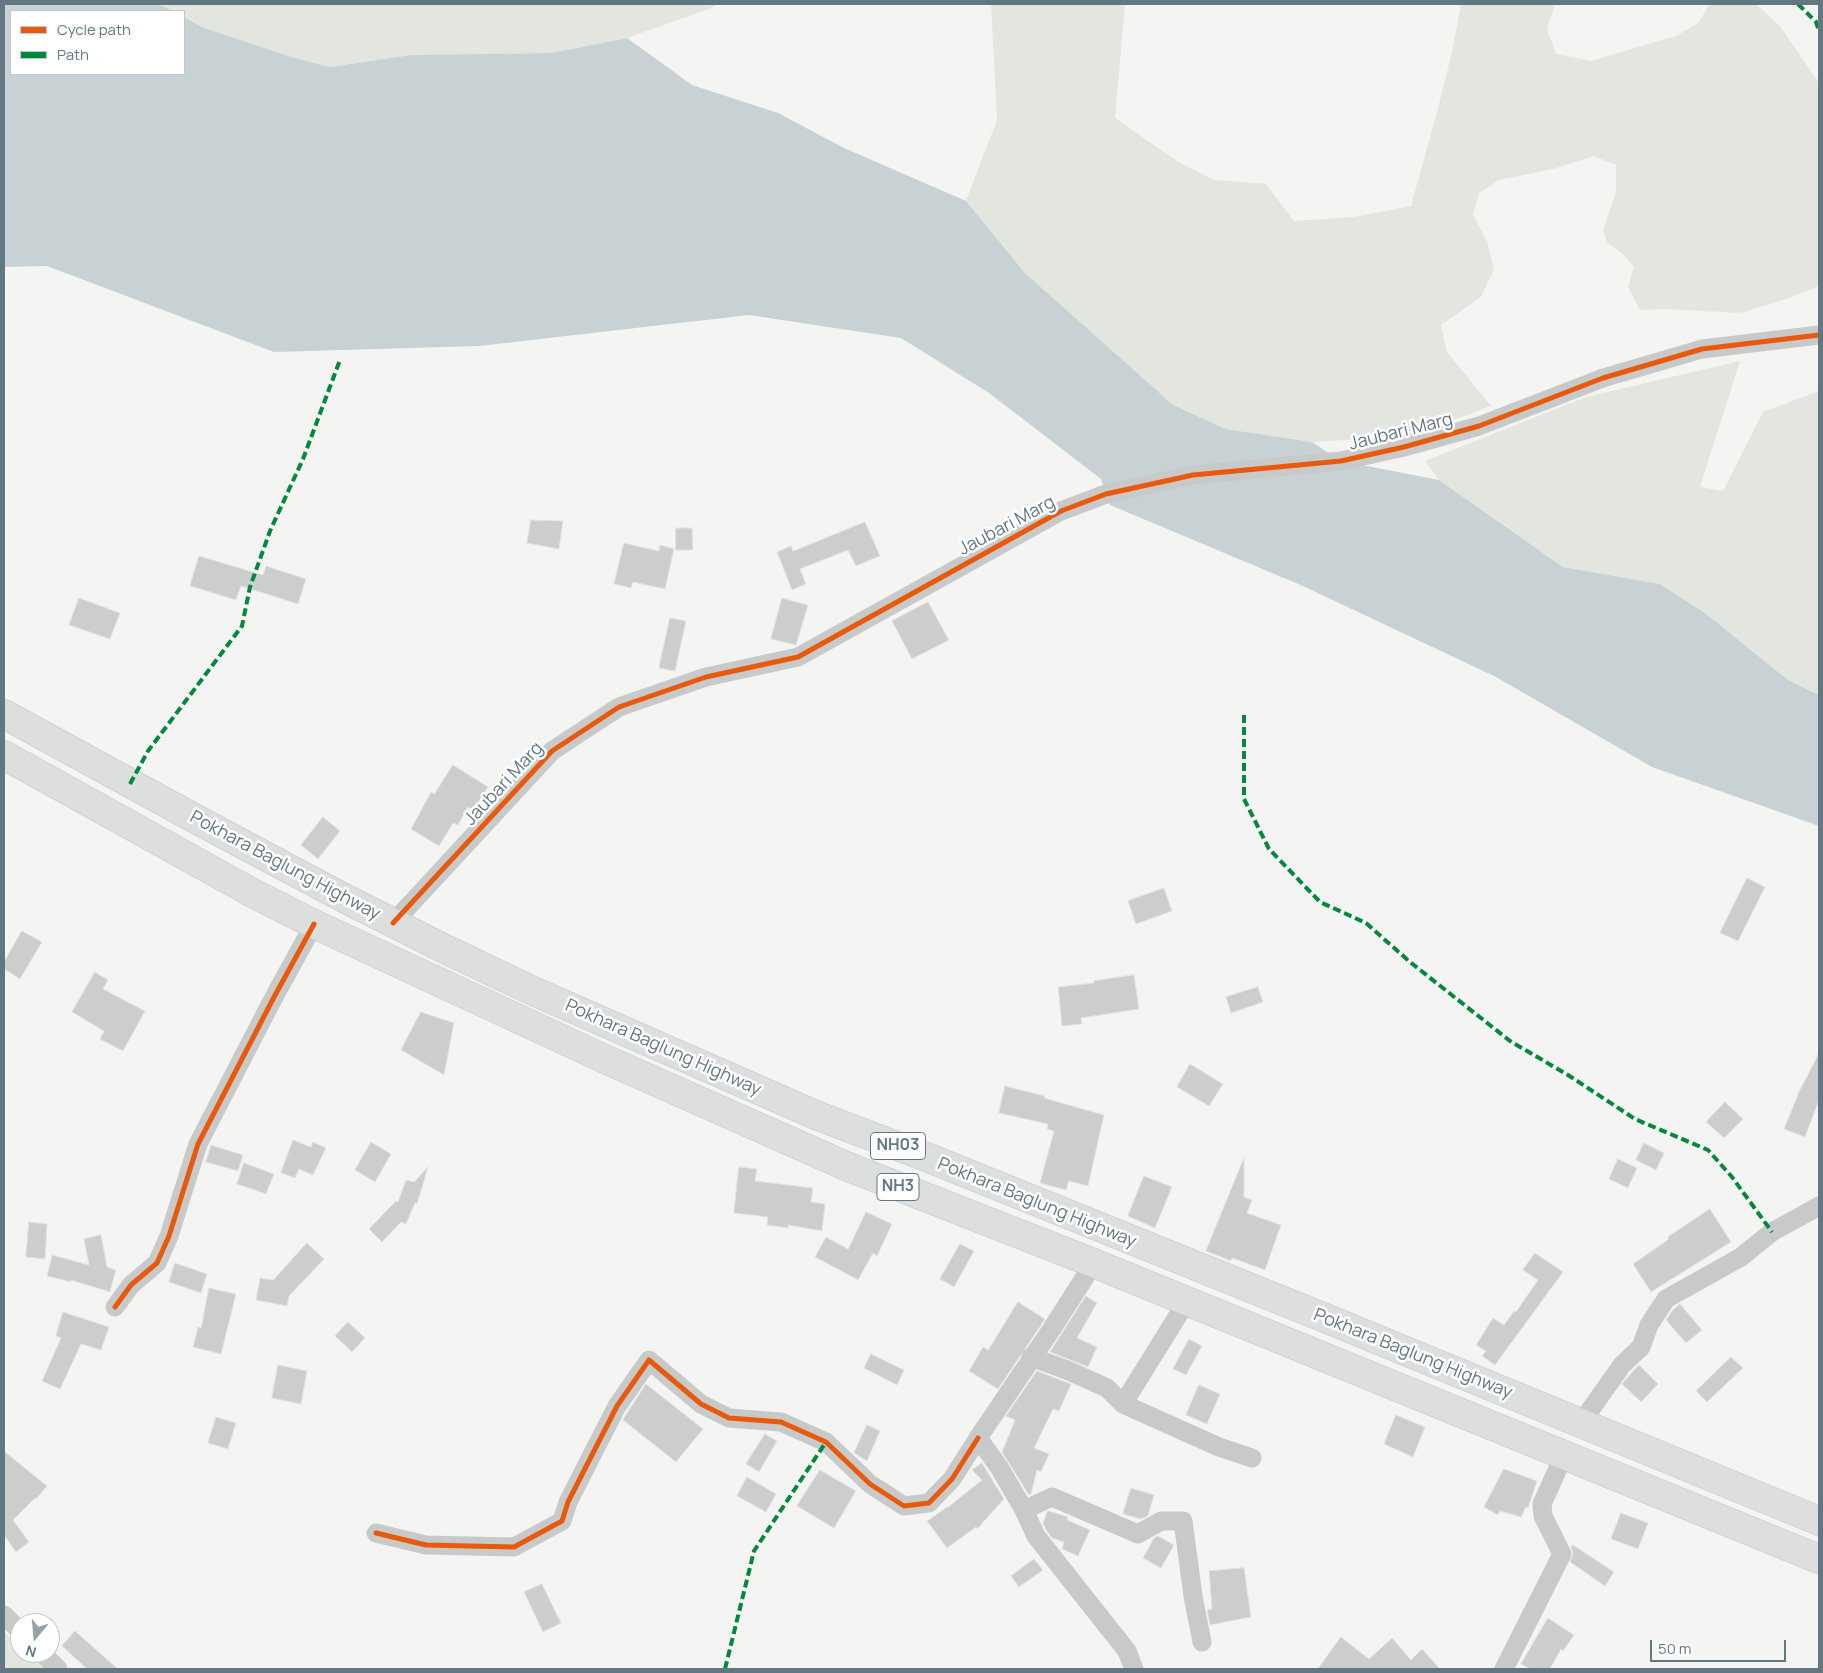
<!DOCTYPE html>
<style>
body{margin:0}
#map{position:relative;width:1823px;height:1673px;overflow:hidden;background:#f4f4f2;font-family:Manrope,sans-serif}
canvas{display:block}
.frame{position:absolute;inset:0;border:5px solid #637783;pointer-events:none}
.legend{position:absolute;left:10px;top:10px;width:175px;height:65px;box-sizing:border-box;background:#fff;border:1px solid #c1c9cd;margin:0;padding:6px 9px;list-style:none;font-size:15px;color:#637783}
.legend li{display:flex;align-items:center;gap:10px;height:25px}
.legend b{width:25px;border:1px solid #c1c9cd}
.north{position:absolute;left:10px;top:1613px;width:50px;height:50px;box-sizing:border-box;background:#fff;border:1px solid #c1c9cd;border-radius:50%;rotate:197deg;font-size:14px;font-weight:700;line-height:20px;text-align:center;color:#637783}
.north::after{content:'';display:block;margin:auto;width:18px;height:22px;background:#96a3aa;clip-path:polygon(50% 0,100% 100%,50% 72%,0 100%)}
.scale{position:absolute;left:1650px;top:1640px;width:136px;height:22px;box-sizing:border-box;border:2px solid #637783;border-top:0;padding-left:6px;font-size:15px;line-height:18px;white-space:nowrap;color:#637783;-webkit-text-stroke:4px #fff;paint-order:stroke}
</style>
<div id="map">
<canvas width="1823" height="1673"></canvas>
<div class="frame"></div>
<ul class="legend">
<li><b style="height:6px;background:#e8590c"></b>Cycle path</li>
<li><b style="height:6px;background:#00873e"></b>Path</li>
</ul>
<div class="north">N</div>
<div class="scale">50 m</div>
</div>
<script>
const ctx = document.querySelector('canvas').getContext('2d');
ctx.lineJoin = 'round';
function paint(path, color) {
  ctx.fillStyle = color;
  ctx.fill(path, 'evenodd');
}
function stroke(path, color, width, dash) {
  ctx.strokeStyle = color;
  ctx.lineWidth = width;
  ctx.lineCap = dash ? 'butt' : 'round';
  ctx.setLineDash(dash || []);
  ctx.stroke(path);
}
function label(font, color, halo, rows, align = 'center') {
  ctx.font = font + ' Manrope,sans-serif';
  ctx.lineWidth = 5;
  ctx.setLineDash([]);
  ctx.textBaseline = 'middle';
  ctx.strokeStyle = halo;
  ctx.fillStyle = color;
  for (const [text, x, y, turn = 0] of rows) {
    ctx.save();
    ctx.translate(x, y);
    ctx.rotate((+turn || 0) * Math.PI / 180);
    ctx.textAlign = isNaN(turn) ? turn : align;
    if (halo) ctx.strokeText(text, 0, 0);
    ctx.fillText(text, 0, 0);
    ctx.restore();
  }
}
const green = new Path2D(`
 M158 4H718L709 9 627 38 551 53 411 55 330 67 291 57 202 27 184 17V11H173Z
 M991 4H1125L1115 118 1177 161 1215 180 1266 184 1294 221 1354 217 1411 206C1429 140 1450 72 1461 4H1555L1547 29 1556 54 1591 61 1676 36 1698 23 1710 4H1756L1780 26 1819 83V286L1789 298 1741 313 1665 309 1640 310 1628 287 1634 267 1624 255 1607 243 1603 230 1616 192V165L1594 156 1553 169 1499 180 1479 193 1473 215 1487 241 1494 270 1481 297 1441 325 1447 352 1491 406 1411 436 1312 442 1226 429 1173 405 1128 366 1025 273 966 201 997 120Z
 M1740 361 1700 487 1723 491 1763 412 1819 391V695L1788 680 1705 613 1660 584 1563 567 1439 480 1425 461 1586 397Z
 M4 1631 20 1647V1653H27L44 1669H4Z`);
const water = new Path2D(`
 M4 4H158L173 11H11V74H184V17L202 27 291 57 330 67 411 55 551 53 627 38 692 85 778 113 844 148 966 201 1025 273 1173 405 1226 429 1312 442 1341 461 1439 480 1563 567 1660 584 1705 613 1788 680 1819 695V826L1652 767 1496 677 1303 586 1110 505 1101 479 989 393 901 338 749 315 479 346 274 352 47 266 4 267Z`);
const building = new Path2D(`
 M531 520 563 521 559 549 527 543Z
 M865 522 880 556 856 566 848 550 800 569 806 584 792 590 777 552 791 546 793 551Z
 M676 528H692L693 550H676Z
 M624 543 659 551 660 545 674 549 665 589 633 582 631 588 614 584Z
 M199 556 263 575 266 566 306 579 298 604 241 586 236 600 190 586Z
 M79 598 120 613 110 639 69 625Z
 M782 598 808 605 796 645 771 639Z
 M928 602 949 640 912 659 892 621Z
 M670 618 686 621 675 671 659 668Z
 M453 765 488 787 473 810 468 807 458 825 453 823 439 846 411 829 431 792 434 794Z
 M323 817 340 831 318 859 301 845Z
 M1747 878 1765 887 1738 941 1720 933Z
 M1164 888 1172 911 1136 924 1128 901Z
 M22 931 42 942 20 979 4 969V962Z
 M95 972 108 980 103 989 145 1011 123 1051 100 1039 104 1031 72 1012Z
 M1134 975 1139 1009 1081 1018 1082 1024 1062 1026 1058 987 1094 983V981Z
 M1258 987 1263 1002 1231 1013 1226 997Z
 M421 1012 454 1023 444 1075 401 1050Z
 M1819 1053V1100L1805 1137 1784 1129 1799 1092Z
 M1190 1064 1223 1084 1209 1106 1177 1087Z
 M1005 1086 1045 1096 1044 1098 1104 1115 1088 1186 1069 1181 1066 1190 1040 1183 1054 1131 1047 1129 1048 1124 999 1113Z
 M1725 1102 1743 1119 1724 1138 1706 1122Z
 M293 1140 311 1147 313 1142 326 1148 313 1175 299 1169 295 1178 281 1173Z
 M371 1142 391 1154 375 1182 355 1170Z
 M1644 1143 1664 1153 1656 1170 1636 1160Z
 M211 1145 243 1155 238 1171 206 1162Z
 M1244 1158V1197L1252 1200 1247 1213 1281 1225 1265 1270 1232 1258 1231 1261 1206 1251Z
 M1618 1159 1637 1168 1628 1188 1609 1179Z
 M244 1163 274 1174 266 1194 237 1184Z
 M428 1167 417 1204 415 1203 406 1224 401 1222 382 1242 369 1229 396 1201 398 1202 406 1180 414 1182Z
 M739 1167 757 1169 755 1181 813 1188 811 1202 825 1204 822 1231 788 1225V1228L767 1225 768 1217 734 1213Z
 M1144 1176 1172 1187 1155 1228 1128 1216Z
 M1710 1209 1731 1242 1651 1292 1633 1264 1669 1239 1668 1237Z
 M866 1212 892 1224 877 1256 873 1253 858 1280 815 1257 826 1237 848 1249Z
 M29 1222 47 1224 45 1259 26 1257Z
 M101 1235 107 1267 116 1270 110 1292 71 1280V1282L47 1276 52 1255 89 1265 84 1239Z
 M307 1243 324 1259 289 1296 287 1306 256 1300 260 1278 273 1280Z
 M960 1244 974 1251 954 1287 940 1279Z
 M1535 1253 1563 1272 1495 1365 1482 1356 1486 1351 1476 1345 1493 1318 1504 1325 1514 1311 1516 1312 1538 1280 1523 1270Z
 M175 1263 207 1274 201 1293 169 1282Z
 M209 1288 236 1294 221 1354 193 1347 198 1327 201 1328Z
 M1086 1296 1097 1303 1077 1338 1097 1347 1088 1367 1050 1352Z
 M1018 1302 1045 1319 998 1389 969 1371 983 1347 988 1350Z
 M1680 1304 1702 1330 1686 1343 1666 1320 1672 1311Z
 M63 1312 109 1327 101 1350 81 1344 60 1389 42 1381 61 1338 56 1336Z
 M348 1322 365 1338 352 1352 335 1336Z
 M1189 1339 1202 1346 1186 1375 1173 1369Z
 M871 1354 904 1370 897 1385 864 1368Z
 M1731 1357 1743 1368 1707 1402 1696 1391Z
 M278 1365 307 1371 301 1404 272 1398Z
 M1639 1365 1658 1384 1641 1402 1622 1384Z
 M1037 1371 1071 1384 1059 1411 1053 1409 1034 1448 1049 1454 1041 1472 1037 1470 1031 1494 1029 1495 1002 1452 1015 1420 1006 1416Z
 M646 1384 703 1429 676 1462 623 1420Z
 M1199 1385 1220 1394 1207 1424 1186 1415Z
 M1396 1415 1425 1427 1413 1457 1384 1444Z
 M216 1417 236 1423 228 1449 208 1443Z
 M867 1425 880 1431 867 1461 854 1453Z
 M765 1434 777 1441 759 1472 746 1464Z
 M4 1451 47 1486 36 1499 35 1498 13 1520 29 1542 16 1552 4 1535Z
 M982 1463 1004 1499 977 1529 976 1527 947 1548 927 1521 947 1507V1508L982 1480 972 1470Z
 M1504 1469 1537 1481 1528 1508 1526 1507 1521 1517 1500 1511 1498 1515 1484 1507Z
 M820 1470 856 1491 834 1528 797 1506Z
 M747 1477 776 1494 766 1512 737 1496Z
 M1131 1488 1154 1495 1148 1516 1141 1519 1123 1514Z
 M1049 1511 1068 1517 1067 1520 1090 1530 1078 1556 1062 1549 1064 1542 1052 1538 1046 1530 1043 1523 1047 1512Z
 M1621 1513 1648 1523 1638 1549 1611 1539Z
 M1158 1536 1174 1545 1161 1568 1143 1558 1154 1538Z
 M1573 1545 1614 1572 1605 1586 1570 1562 1573 1554 1571 1547Z
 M1034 1559 1043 1570 1019 1587 1011 1576Z
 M1244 1568 1251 1617 1210 1625 1207 1610 1212 1609 1209 1571Z
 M542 1584 561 1623 543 1632 524 1592Z
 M1548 1618 1574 1635 1563 1651 1561 1649 1550 1669H1530L1521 1664Z
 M75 1631 118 1669H87L62 1646Z
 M1341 1637 1369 1659 1392 1638 1411 1660 1422 1649 1440 1669H1318Z`);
const street = new Path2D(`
 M393 923 552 751 619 707 706 677 798 657 1061 511 1106 494 1193 475 1341 461 1404 447 1479 426 1603 378 1702 349 1819 335
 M1091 1262 1085 1277 1051 1330 978 1438 999 1467 1024 1510 1052 1497 1138 1534 1161 1521H1183L1193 1596 1202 1642
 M1187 1301 1123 1404 1219 1447 1252 1458
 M115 1307 131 1285 157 1263 169 1236 198 1144 273 999 314 924
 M1031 1357 1067 1370 1107 1388 1123 1404
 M1581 1423 1622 1365 1641 1347 1649 1325 1666 1299 1741 1257 1772 1232 1819 1206
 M1024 1510 1036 1536 1127 1651 1134 1669
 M376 1533 426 1545 514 1547 562 1521 568 1502 617 1406 649 1360 701 1404 729 1418 781 1422 826 1442 870 1484 904 1506 929 1503 952 1479 978 1438
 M4 1615 20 1631
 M42 1653 58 1669
 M1504 1669 1562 1554 1543 1516 1542 1504 1564 1455`);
const highway = new Path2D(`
 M4 714 192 817 342 897 443 948 533 991 818 1116 929 1158 1335 1322 1819 1521
 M4 755 249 891 314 924 607 1060 846 1166 1091 1262 1819 1559`);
const quiet = new Path2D(`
 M1798 4 1816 22 1819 31
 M1244 715V799L1269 849 1320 902 1366 923 1410 962 1510 1041 1568 1075 1635 1119 1708 1150 1732 1177 1772 1232
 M130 784 148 751 242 626 250 587 270 531 303 459 340 360
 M725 1669 754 1551 826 1442`);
const cycleway = new Path2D(`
 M393 923 552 751 619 707 706 677 798 657 1061 511 1106 494 1193 475 1341 461 1404 447 1479 426 1603 378 1702 349 1819 335
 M115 1307 131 1285 157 1263 169 1236 198 1144 273 999 314 924
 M376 1533 426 1545 514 1547 562 1521 568 1502 617 1406 649 1360 701 1404 729 1418 781 1422 826 1442 870 1484 904 1506 929 1503 952 1479 978 1438`);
const shields = [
 [898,1146,55],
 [898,1187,42]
];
const shieldNames = [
 ["NH03",898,1146],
 ["NH3",898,1187]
];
const streetNames = [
 ["Jaubari Marg",1401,432,-14],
 ["Jaubari Marg",1007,526,-28],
 ["Jaubari Marg",504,784,-47],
 ["Pokhara Baglung Highway",285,866,28],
 ["Pokhara Baglung Highway",663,1048,24],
 ["Pokhara Baglung Highway",1037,1203,22],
 ["Pokhara Baglung Highway",1413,1354,22]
];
paint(green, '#e3e6df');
paint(water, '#c8d2d4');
paint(building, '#cccecd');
stroke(building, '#e3e3e2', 1);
stroke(highway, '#d1d2d2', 30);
stroke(street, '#c8caca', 19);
stroke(highway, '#dddede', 28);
stroke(quiet, '#00873e', 4, [8, 4]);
stroke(cycleway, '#e8590c', 5);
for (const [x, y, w] of shields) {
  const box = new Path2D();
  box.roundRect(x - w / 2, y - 13.5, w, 27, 4);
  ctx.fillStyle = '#fff';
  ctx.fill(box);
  stroke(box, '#637783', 1);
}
label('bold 16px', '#637783', null, shieldNames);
label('18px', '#637783', '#fff', streetNames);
</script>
